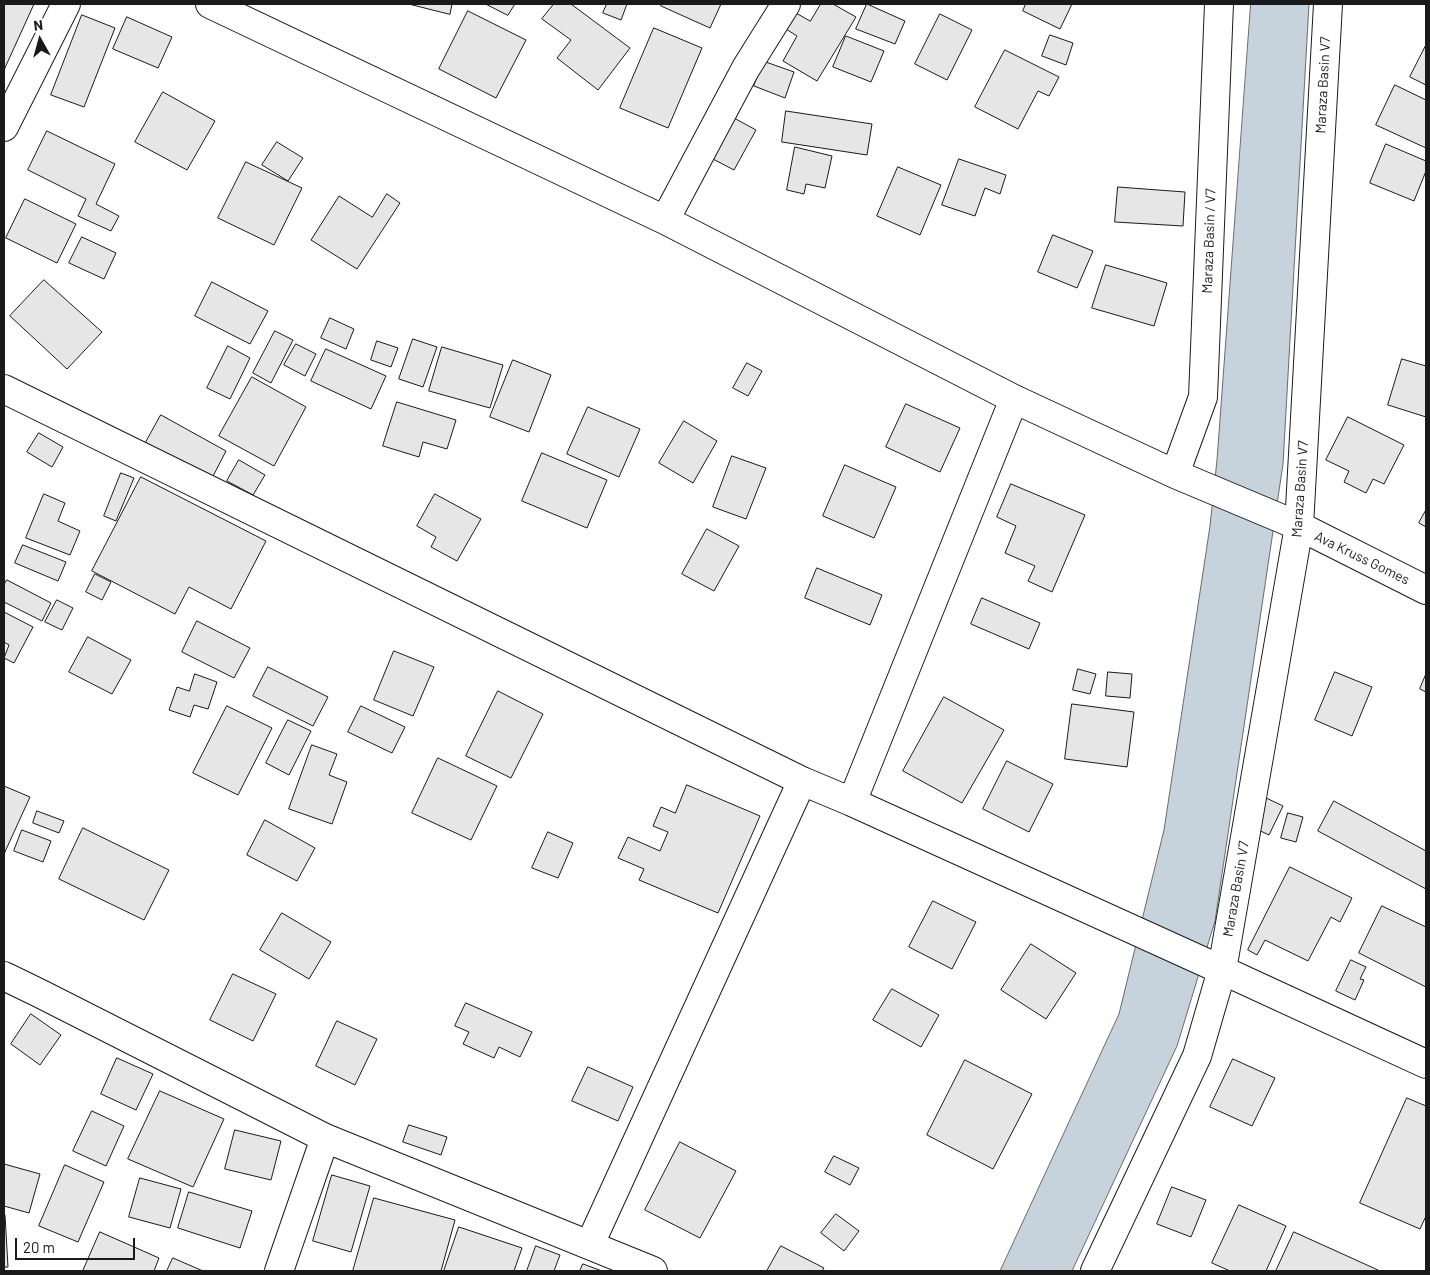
<!DOCTYPE html>
<style>
body{margin:0}
#map{position:relative;width:1430px;height:1275px;overflow:hidden;background:#fff;font-family:Barlow,sans-serif}
canvas{display:block}
.frame{position:absolute;inset:0;border:5px solid #1a1a1a;pointer-events:none}
.north{position:absolute;left:15px;top:15px;width:50px;height:50px;-webkit-text-stroke:4px #fff;paint-order:stroke;rotate:353deg;font-size:14px;font-weight:700;line-height:20px;text-align:center;color:#1a1a1a}
.north::after{content:'';display:block;margin:auto;width:18px;height:22px;background:#1a1a1a;clip-path:polygon(50% 0,100% 100%,50% 72%,0 100%)}
.scale{position:absolute;left:15px;top:1238px;width:120px;height:22px;box-sizing:border-box;border:2px solid #1a1a1a;border-top:0;padding-left:6px;font-size:15px;line-height:18px;white-space:nowrap;color:#1a1a1a;-webkit-text-stroke:4px #fff;paint-order:stroke}
</style>
<div id="map">
<canvas width="1430" height="1275"></canvas>
<div class="frame"></div>
<div class="north">N</div>
<div class="scale">20 m</div>
</div>
<script>
const ctx = document.querySelector('canvas').getContext('2d');
ctx.lineJoin = 'round';
function paint(path, color) {
  ctx.fillStyle = color;
  ctx.fill(path, 'evenodd');
}
function stroke(path, color, width, dash) {
  ctx.strokeStyle = color;
  ctx.lineWidth = width;
  ctx.lineCap = dash ? 'butt' : 'round';
  ctx.setLineDash(dash || []);
  ctx.stroke(path);
}
function label(font, color, halo, rows, align = 'center') {
  ctx.font = font + ' Barlow,sans-serif';
  ctx.lineWidth = 4;
  ctx.setLineDash([]);
  ctx.textBaseline = 'middle';
  ctx.strokeStyle = halo;
  ctx.fillStyle = color;
  for (const [text, x, y, turn = 0] of rows) {
    ctx.save();
    ctx.translate(x, y);
    ctx.rotate((+turn || 0) * Math.PI / 180);
    ctx.textAlign = isNaN(turn) ? turn : align;
    if (halo) ctx.strokeText(text, 0, 0);
    ctx.fillText(text, 0, 0);
    ctx.restore();
  }
}
const water = new Path2D(`
 M1251 4H1309L1283 464 1215 921 1177 1046 1072 1271H1000L1119 1014 1164 830 1210 526 1217 460Z`);
const building = new Path2D(`
 M4 4H34L4 70Z
 M409 4H452L450 14Z
 M486 4H515L508 15Z
 M554 4H571L630 48 598 90 557 58 571 40 542 19Z
 M607 4H627L621 20 603 13Z
 M662 4H721L710 28 661 6Z
 M821 4H833L856 17 817 81 783 61 797 36 786 29 796 13 810 21Z
 M867 4 905 21 895 44 856 29Z
 M1026 4H1072L1060 29 1023 11Z
 M468 11 526 40 496 98 439 69Z
 M940 14 972 30 947 80 915 64Z
 M82 15 115 28 84 107 51 95Z
 M127 17 172 37 158 68 113 49Z
 M654 28 702 48 668 128 620 108Z
 M1050 35 1073 43 1066 65 1042 56Z
 M846 36 884 51 871 82 833 67Z
 M1426 45V85L1410 77Z
 M1005 50 1059 77 1049 96 1038 91 1018 129 975 107Z
 M763 61 794 72 785 98 754 86Z
 M1395 85 1426 100V148L1376 125Z
 M163 92 215 121 187 170 135 142Z
 M786 111 872 124 867 155 782 142Z
 M734 118 756 130 734 170 711 158Z
 M47 131 115 164 96 204 119 216 111 231 78 216 86 199 28 170Z
 M277 142 303 158 288 181 262 165Z
 M1386 144 1426 161V171L1414 201 1370 183Z
 M795 147 832 156 825 188 806 184 804 194 787 190Z
 M959 159 1006 175 1000 194 985 188 975 216 942 205Z
 M246 162 302 188 274 245 218 218Z
 M898 167 941 185 920 235 877 216Z
 M1118 187 1185 192 1183 226 1115 222Z
 M387 194 400 203 357 269 311 240 339 196 372 217Z
 M25 199 76 224 57 263 6 238Z
 M1053 235 1093 251 1077 288 1038 272Z
 M82 237 116 253 104 279 69 263Z
 M1106 265 1167 283 1154 326 1092 308Z
 M44 280 102 332 67 369 10 316Z
 M212 282 268 311 250 344 195 316Z
 M330 318 354 329 346 349 321 338Z
 M275 331 293 340 271 383 253 373Z
 M413 339 437 347 423 387 399 379Z
 M377 341 398 348 391 367 371 360Z
 M296 344 316 354 305 376 284 365Z
 M228 346 250 358 230 399 207 388Z
 M442 347 503 365 490 408 429 391Z
 M326 349 386 376 371 409 311 381Z
 M1402 359 1426 366V417L1388 405Z
 M513 360 551 375 529 432 490 417Z
 M747 363 762 371 748 396 733 388Z
 M252 377 306 407 274 466 219 436Z
 M397 402 456 420 447 449 423 442 419 457 383 446Z
 M906 404 960 428 940 472 886 447Z
 M588 407 640 429 619 477 567 454Z
 M161 415 226 451 211 480 145 444Z
 M1348 417 1404 445 1384 484 1373 479 1366 493 1344 482 1349 471 1326 460Z
 M684 421 717 441 693 483 659 463Z
 M39 433 63 447 52 467 27 452Z
 M542 453 607 480 587 528 522 501Z
 M732 456 766 468 746 519 713 507Z
 M239 460 265 475 253 495 227 481Z
 M845 465 896 487 874 538 823 516Z
 M121 473 134 478 116 521 104 516Z
 M141 477 266 541 231 609 189 587 175 614 92 571Z
 M1011 484 1085 515 1052 592 1028 581 1035 566 1005 553 1016 526 997 517Z
 M44 494 65 503 58 521 80 531 70 555 26 538Z
 M435 494 481 519 457 561 431 547 436 537 417 526Z
 M1426 510V527L1419 523Z
 M707 529 739 546 714 591 682 574Z
 M23 545 66 562 58 581 15 563Z
 M817 568 882 595 870 625 805 598Z
 M95 574 111 582 102 600 86 592Z
 M7 580 51 603 42 621 4 602V585Z
 M982 598 1040 623 1029 649 971 624Z
 M57 600 73 608 62 630 45 622Z
 M4 612 33 627 14 663 4 658 9 645 4 642Z
 M197 621 250 648 234 678 182 652Z
 M88 637 131 660 112 694 69 672Z
 M394 651 434 667 413 716 374 700Z
 M268 667 328 697 313 726 253 696Z
 M1078 669 1096 674 1090 694 1073 690Z
 M1108 672 1132 674 1130 698 1106 696Z
 M1335 672 1372 687 1352 736 1315 720Z
 M195 674 217 682 208 709 194 705 190 717 169 710 177 687 189 691Z
 M1426 674V692L1420 689Z
 M498 691 543 714 511 778 466 756Z
 M944 697 1004 730 962 803 903 771Z
 M1072 704 1134 712 1127 767 1065 759Z
 M227 706 272 728 238 795 193 773Z
 M361 706 405 727 392 753 348 732Z
 M288 720 311 731 289 775 266 763Z
 M312 745 337 754 329 775 347 782 332 824 289 809Z
 M438 758 497 786 471 840 412 813Z
 M1007 761 1053 784 1029 832 983 809Z
 M687 785 760 816 718 913 639 880 644 869 618 858 628 837 660 851 668 832 653 826 661 807 675 813Z
 M4 786 30 797 4 854Z
 M1262 796 1283 806 1269 835 1248 825Z
 M1334 801 1426 851V889L1318 831Z
 M37 811 64 821 59 833 33 823Z
 M1288 813 1303 817 1296 842 1281 838Z
 M265 820 315 848 297 881 247 855Z
 M83 828 169 870 144 920 59 879Z
 M22 830 51 841 43 862 14 851Z
 M548 832 573 843 558 878 532 868Z
 M1290 867 1352 898 1340 922 1331 917 1308 961 1265 940 1257 955 1248 950Z
 M933 901 976 922 952 969 909 947Z
 M1382 906 1426 927V987L1359 953Z
 M282 913 331 942 309 979 260 950Z
 M1031 944 1076 973 1046 1019 1001 990Z
 M1351 960 1366 967 1360 979 1364 980 1355 1000 1336 991Z
 M233 974 276 994 253 1041 210 1020Z
 M892 989 939 1015 921 1047 873 1020Z
 M466 1003 532 1032 520 1057 499 1047 494 1058 463 1044 469 1032 455 1026Z
 M31 1014 61 1035 40 1065 11 1044Z
 M337 1021 377 1039 355 1085 316 1066Z
 M117 1058 153 1074 136 1110 101 1094Z
 M1233 1059 1275 1078 1252 1126 1210 1107Z
 M965 1060 1032 1094 993 1169 927 1135Z
 M588 1067 633 1087 618 1121 572 1101Z
 M160 1091 224 1119 193 1187 128 1159Z
 M1407 1098 1426 1106V1216L1420 1229 1360 1203Z
 M92 1111 124 1126 106 1166 73 1151Z
 M409 1125 447 1137 441 1155 403 1142Z
 M235 1130 281 1141 271 1180 225 1169Z
 M680 1142 736 1171 700 1238 645 1210Z
 M834 1156 859 1168 850 1185 825 1172Z
 M4 1164 40 1174 29 1213 4 1206Z
 M65 1165 104 1182 78 1242 39 1226Z
 M332 1175 370 1186 351 1252 313 1241Z
 M140 1178 181 1189 170 1228 129 1217Z
 M1172 1187 1206 1200 1191 1237 1157 1224Z
 M189 1192 252 1211 240 1248 178 1228Z
 M374 1198 455 1220 441 1271H353Z
 M1239 1205 1286 1226 1266 1271H1230L1212 1263Z
 M836 1214 859 1231 844 1251 821 1233Z
 M4 1215H5L8 1267H4Z
 M459 1227 522 1248 514 1271H444Z
 M100 1232 159 1258 154 1271H83Z
 M1294 1232 1378 1270 1377 1271H1276Z
 M536 1246 560 1255 554 1271H527Z
 M781 1246 824 1268 822 1271H767Z
 M173 1258 203 1271H167Z
 M583 1264 602 1271H580Z`);
const minor = new Path2D(`
 M210 4 665 220 1014 399 1175 474 1299 526 1426 590
 M4 127 66 4
 M665 220 746 68 786 4
 M4 389 802 781 852 802 1222 970 1426 1064
 M1175 474 1203 397 1219 4
 M852 802 1014 399
 M4 976 41 994 325 1138 653 1271
 M590 1244 802 781
 M279 1271 325 1138
 M1095 1271 1197 1056 1222 970 1299 526 1328 4`);
const streetNames = [
 ["Maraza Basin V7",1323,85,-87],
 ["Maraza Basin / V7",1209,241,-88],
 ["Maraza Basin V7",1300,489,-86],
 ["Ava Kruss Gomes",1362,558,26],
 ["Maraza Basin V7",1236,889,-80]
];
paint(water, '#c6d2dc');
stroke(water, '#6a6a6a', 1);
paint(building, '#e6e6e6');
stroke(building, '#1a1a1a', 1);
stroke(minor, '#1a1a1a', 30);
stroke(minor, '#fff', 28);
label('14px', '#1a1a1a', '#fff', streetNames);
</script>
